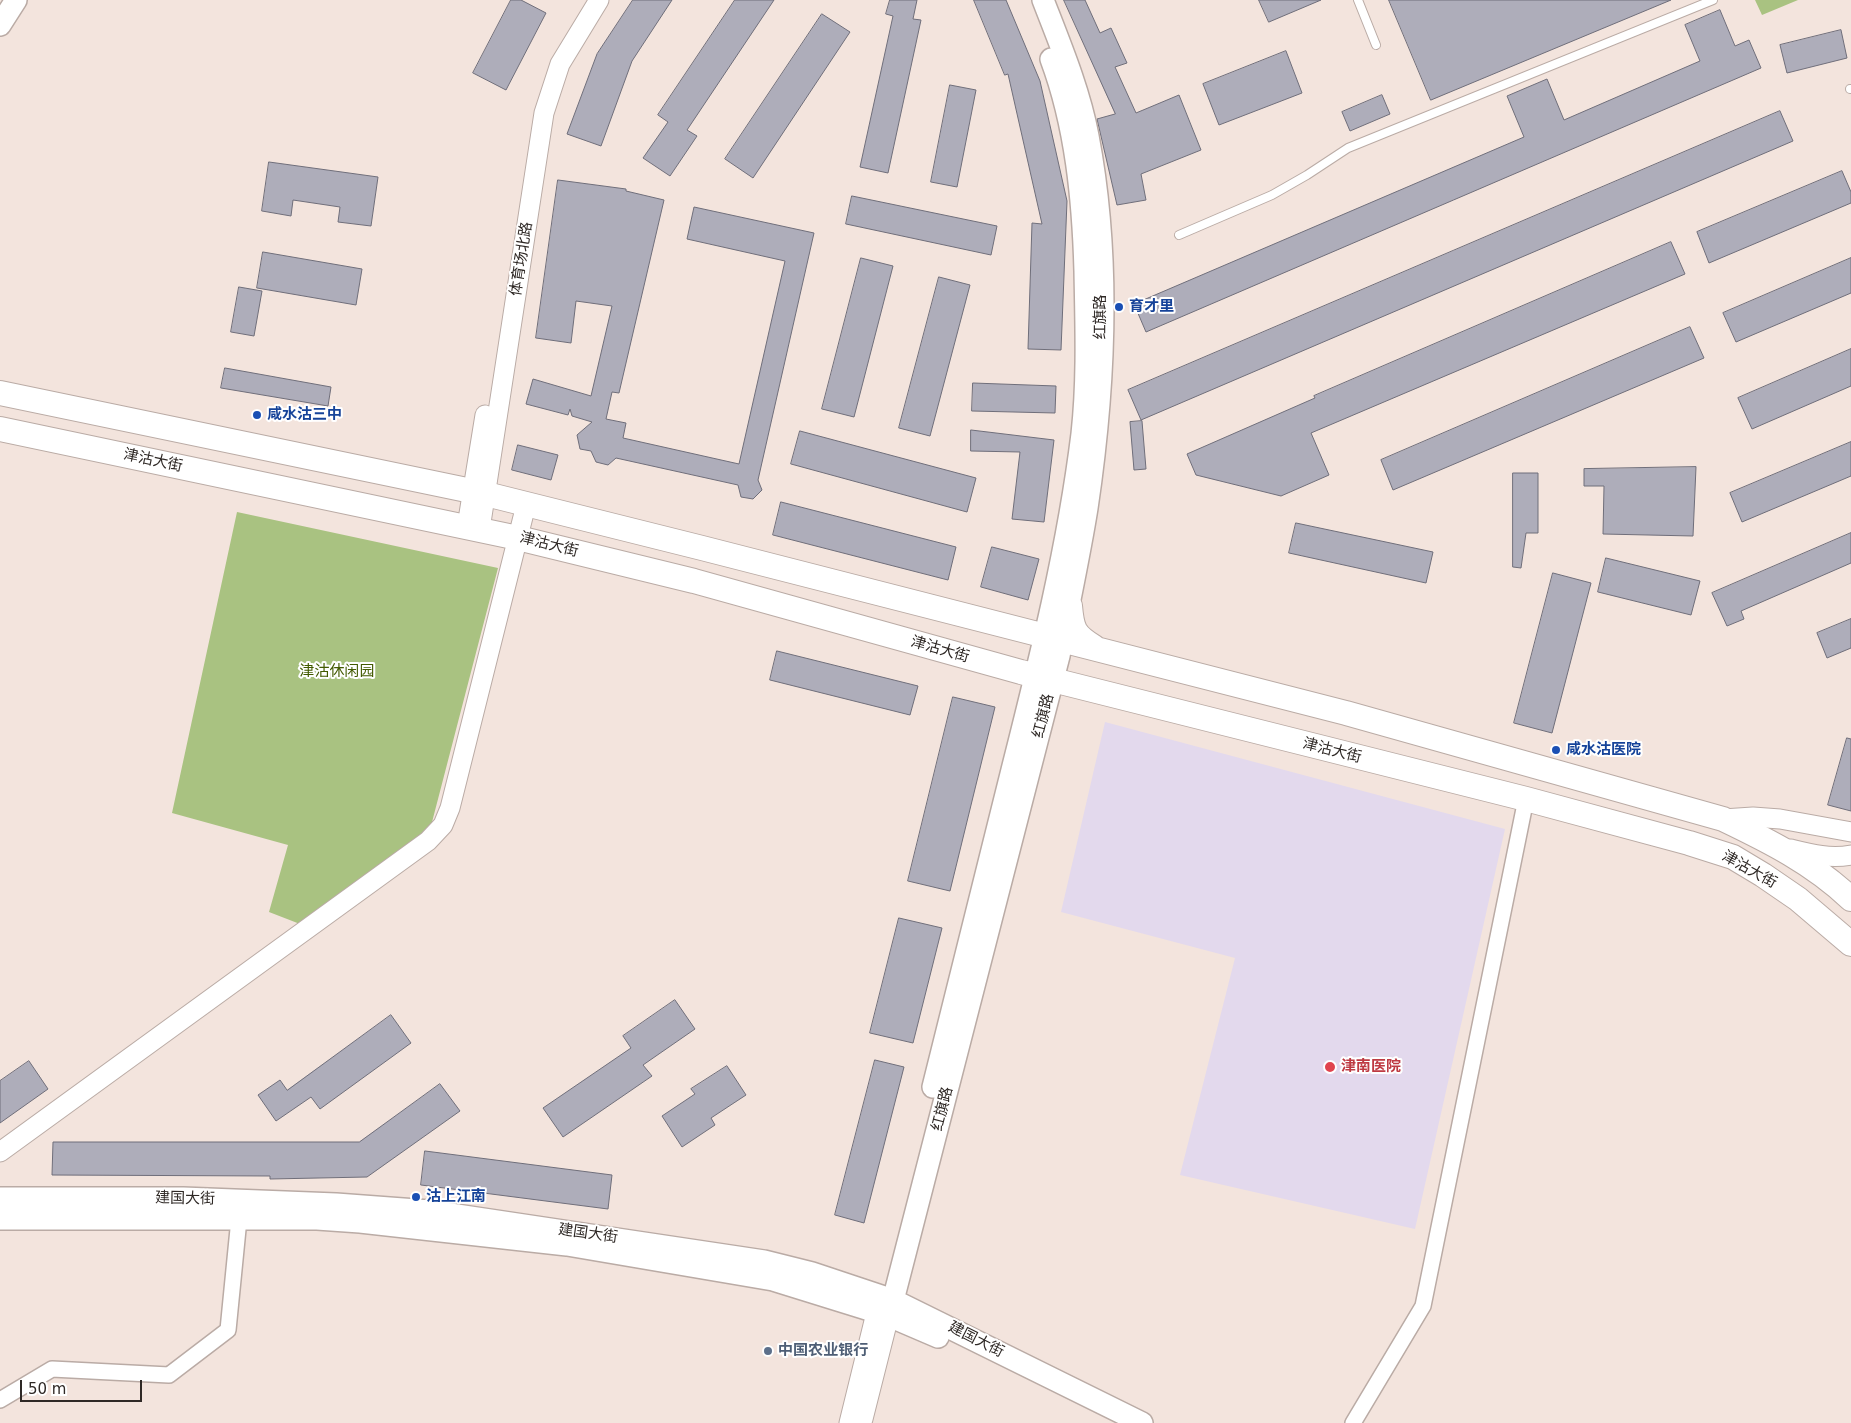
<!DOCTYPE html>
<meta charset="utf-8">
<style>
body{margin:0}
#map{position:relative;width:1851px;height:1423px;overflow:hidden;background:#f3e4dd;font-family:"DejaVu Sans",sans-serif}
canvas{display:block}
.scale{position:absolute;left:20px;top:1380px;width:122px;height:22px;box-sizing:border-box;border:2px solid #2f2926;border-top:0;padding-left:6px;font-size:15px;line-height:18px;white-space:nowrap;color:#2f2926;-webkit-text-stroke:4px #fff;paint-order:stroke}
</style>
<div id="map">
<canvas width="1851" height="1423"></canvas>
<div class="scale">50 m</div>
</div>
<script>
const ctx = document.querySelector('canvas').getContext('2d');
ctx.lineJoin = 'round';
function paint(path, color) {
  ctx.fillStyle = color;
  ctx.fill(path, 'evenodd');
}
function stroke(path, color, width, dash) {
  ctx.strokeStyle = color;
  ctx.lineWidth = width;
  ctx.lineCap = dash ? 'butt' : 'round';
  ctx.setLineDash(dash || []);
  ctx.stroke(path);
}
function label(font, color, halo, rows, align = 'center') {
  ctx.font = font + ' "DejaVu Sans","Noto Sans SC",sans-serif';
  ctx.lineWidth = 4;
  ctx.setLineDash([]);
  ctx.textBaseline = 'middle';
  ctx.strokeStyle = halo;
  ctx.fillStyle = color;
  for (const [text, x, y, turn = 0] of rows) {
    ctx.save();
    ctx.translate(x, y);
    ctx.rotate((+turn || 0) * Math.PI / 180);
    ctx.textAlign = isNaN(turn) ? turn : align;
    if (halo) ctx.strokeText(text, 0, 0);
    ctx.fillText(text, 0, 0);
    ctx.restore();
  }
}
const medical = new Path2D(`
 M1105 722 1505 829 1415 1229 1180 1175 1235 958 1061 912Z`);
const green = new Path2D(`
 M1755 0H1798L1762 15Z
 M237 512 498 568 431 826 421 837 300 924 269 912 288 845 172 813Z`);
const building = new Path2D(`
 M511 0H521L546 13 506 90 473 73Z
 M633 0H672L632 61 601 146 567 134 597 54Z
 M735 0H774L687 130 697 136 670 176 643 158 668 122 658 115Z
 M890 0H917L913 19 921 20 888 173 860 167 893 16 886 14Z
 M974 0H1006L1040 81 1067 201 1061 350 1028 349 1032 223 1042 224 1008 74 1005 75Z
 M1064 0H1085L1100 33 1111 28 1127 63 1115 67 1136 113 1179 95 1201 150 1141 174 1146 200 1117 205 1097 119 1115 114Z
 M1259 0H1321L1269 22Z
 M1389 0H1671L1431 100Z
 M1720 10 1735 46 1749 40 1761 68 1146 332 1134 304 1524 137 1507 96 1547 79 1564 120 1700 61 1685 25Z
 M822 14 850 32 753 178 725 159Z
 M1841 30 1847 58 1787 73 1780 45Z
 M1286 51 1302 93 1219 125 1203 84Z
 M950 85 976 90 957 187 931 182Z
 M1382 95 1390 114 1350 131 1342 112Z
 M1780 111 1793 141 1141 420 1128 390Z
 M269 162 378 177 371 226 338 222 340 207 293 200 291 216 262 211Z
 M1842 171 1851 192V203L1709 263 1697 232Z
 M558 180 626 189V191L664 200 619 393 612 392 606 419 626 423 623 438 739 464 785 261 687 239 694 207 814 233 758 480 762 490 753 499 741 497 738 485 616 458 608 465 596 462 591 451 580 449 577 435 592 422 572 416 570 409 568 415 526 404 533 379 591 396 612 306 576 301 571 343 536 338Z
 M852 196 997 226 991 255 846 224Z
 M1671 242 1685 274 1311 433 1329 475 1281 496 1196 475 1187 454 1315 398 1314 396Z
 M263 252 362 269 356 305 257 288Z
 M861 258 893 266 854 417 822 409Z
 M1851 258V293L1736 342 1723 313Z
 M939 277 970 285 930 436 899 428Z
 M239 287 262 291 254 336 231 332Z
 M1690 327 1704 358 1393 490 1381 460Z
 M1851 349V386L1752 429 1738 398Z
 M225 368 331 387 328 406 221 388Z
 M973 383 1056 386 1055 413 972 411Z
 M1142 421 1146 469 1134 470 1130 422Z
 M971 430 1054 440 1044 522 1012 519 1020 452 971 451Z
 M800 431 976 478 967 512 791 464Z
 M1851 442V476L1742 522 1730 493Z
 M518 445 558 455 551 480 512 470Z
 M1696 467 1693 536 1603 534 1604 486H1584V469Z
 M1513 473H1538V533H1526L1521 568 1513 567Z
 M781 502 956 547 948 580 773 535Z
 M1296 523 1433 552 1426 583 1289 553Z
 M1851 533V563L1741 611 1744 619 1727 626 1712 593Z
 M992 547 1039 559 1028 600 981 587Z
 M1606 558 1700 581 1691 615 1598 592Z
 M1553 573 1591 583 1552 733 1514 723Z
 M1851 619V648L1827 658 1817 633Z
 M777 651 918 686 910 715 770 680Z
 M953 697 995 707 950 891 908 881Z
 M1847 738 1851 739V811L1828 805Z
 M899 918 942 928 913 1043 870 1033Z
 M675 1000 695 1029 643 1065 652 1076 563 1137 543 1108 631 1048 623 1036Z
 M391 1015 411 1043 320 1109 311 1097 276 1121 258 1095 280 1080 287 1090Z
 M875 1060 904 1067 864 1223 835 1215Z
 M29 1061 48 1089 0 1123V1081Z
 M727 1066 746 1095 711 1118 715 1125 682 1147 662 1116 695 1094 691 1089Z
 M440 1084 460 1111 367 1177 270 1179V1176L52 1175 53 1142H359Z
 M425 1151 612 1175 608 1209 421 1185Z`);
const service = new Path2D(`
 M1358 0 1376 45
 M1850 89H1851
 M1179 235 1272 195 1307 175 1348 148 1713 0`);
const minor = new Path2D(`
 M0 1400 52 1369 169 1375 228 1330 239 1219
 M1353 1423 1423 1306 1526 799`);
const tertiary = new Path2D(`
 M467 526 485 415
 M480 529 544 113 560 64 599 0
 M1723 819 1753 817 1780 819 1851 832
 M1791 849C1811 854 1830 859 1851 855
 M0 1152 428 841 443 825 450 808 526 505
 M863 1419 889 1316
 M849 1423 876 1313`);
const secondary = new Path2D(`
 M0 25 16 0
 M933 1087C960 981 986 875 1012 770 1040 659 1068 548 1082 434 1088 380 1086 325 1085 271 1083 200 1076 126 1051 59
 M0 1198H183L336 1204 430 1211 764 1261 812 1273 893 1300 1142 1423
 M0 1219H317L360 1222 567 1245 773 1280 889 1316 938 1337
 M889 1316 1059 656C1068 607 1079 558 1087 508 1105 387 1111 257 1088 136 1079 89 1060 44 1043 0`);
const primary = new Path2D(`
 M0 393 486 494 702 548 1346 713 1723 819C1769 841 1813 863 1851 899
 M0 429 518 538 694 581 1021 672 1526 799 1689 843 1733 857 1763 875 1798 899 1851 944
 M1070 606C1072 629 1074 635 1094 647`);
const markers = [
 [1119,307,5,"#1a4fb4"],
 [257,415,5,"#1a4fb4"],
 [1556,750,5,"#1a4fb4"],
 [1330,1067,6,"#e0444e"],
 [416,1197,5,"#1a4fb4"],
 [768,1351,5,"#5c6f8a"]
];
const streetNames = [
 ["体育场北路",522,259,-81],
 ["红旗路",1101,317,-90],
 ["津沽大街",153,461,12],
 ["津沽大街",549,545,14],
 ["津沽大街",940,650,16],
 ["红旗路",1044,716,-76],
 ["津沽大街",1332,751,14],
 ["津沽大街",1749,870,29],
 ["红旗路",943,1109,-76],
 ["建国大街",185,1199,1],
 ["建国大街",588,1234,8],
 ["建国大街",976,1340,27]
];
const transitNames = [
 ["育才里",1129,307],
 ["咸水沽三中",267,415],
 ["咸水沽医院",1566,750],
 ["沽上江南",426,1197]
];
const parkNames = [
 ["津沽休闲园",337,672]
];
const healthNames = [
 ["津南医院",1341,1067]
];
const serviceNames = [
 ["中国农业银行",778,1351]
];
paint(medical, '#e3d9ed');
paint(green, '#a9c281');
paint(building, '#aeadba');
stroke(building, '#6f6e7a', 1);
stroke(service, '#baaba5', 10);
stroke(minor, '#baaba5', 18);
stroke(tertiary, '#baaba5', 21);
stroke(secondary, '#baaba5', 24);
stroke(primary, '#baaba5', 26);
stroke(service, '#fff', 8);
stroke(minor, '#fff', 15);
stroke(tertiary, '#fff', 19);
stroke(secondary, '#fff', 21);
stroke(primary, '#fff', 24);
for (const [x, y, r, color] of markers) {
  const dot = new Path2D();
  dot.arc(x, y, r, 0, 2 * Math.PI);
  ctx.fillStyle = color;
  ctx.fill(dot);
  stroke(dot, '#fff', 2);
}
label('15px', '#2f2926', '#fff', streetNames);
label('bold 15px', '#164399', '#fff', transitNames, 'left');
label('15px', '#425a00', '#fff', parkNames);
label('bold 15px', '#be3a42', '#fff', healthNames, 'left');
label('bold 15px', '#4e5e75', '#fff', serviceNames, 'left');
</script>
